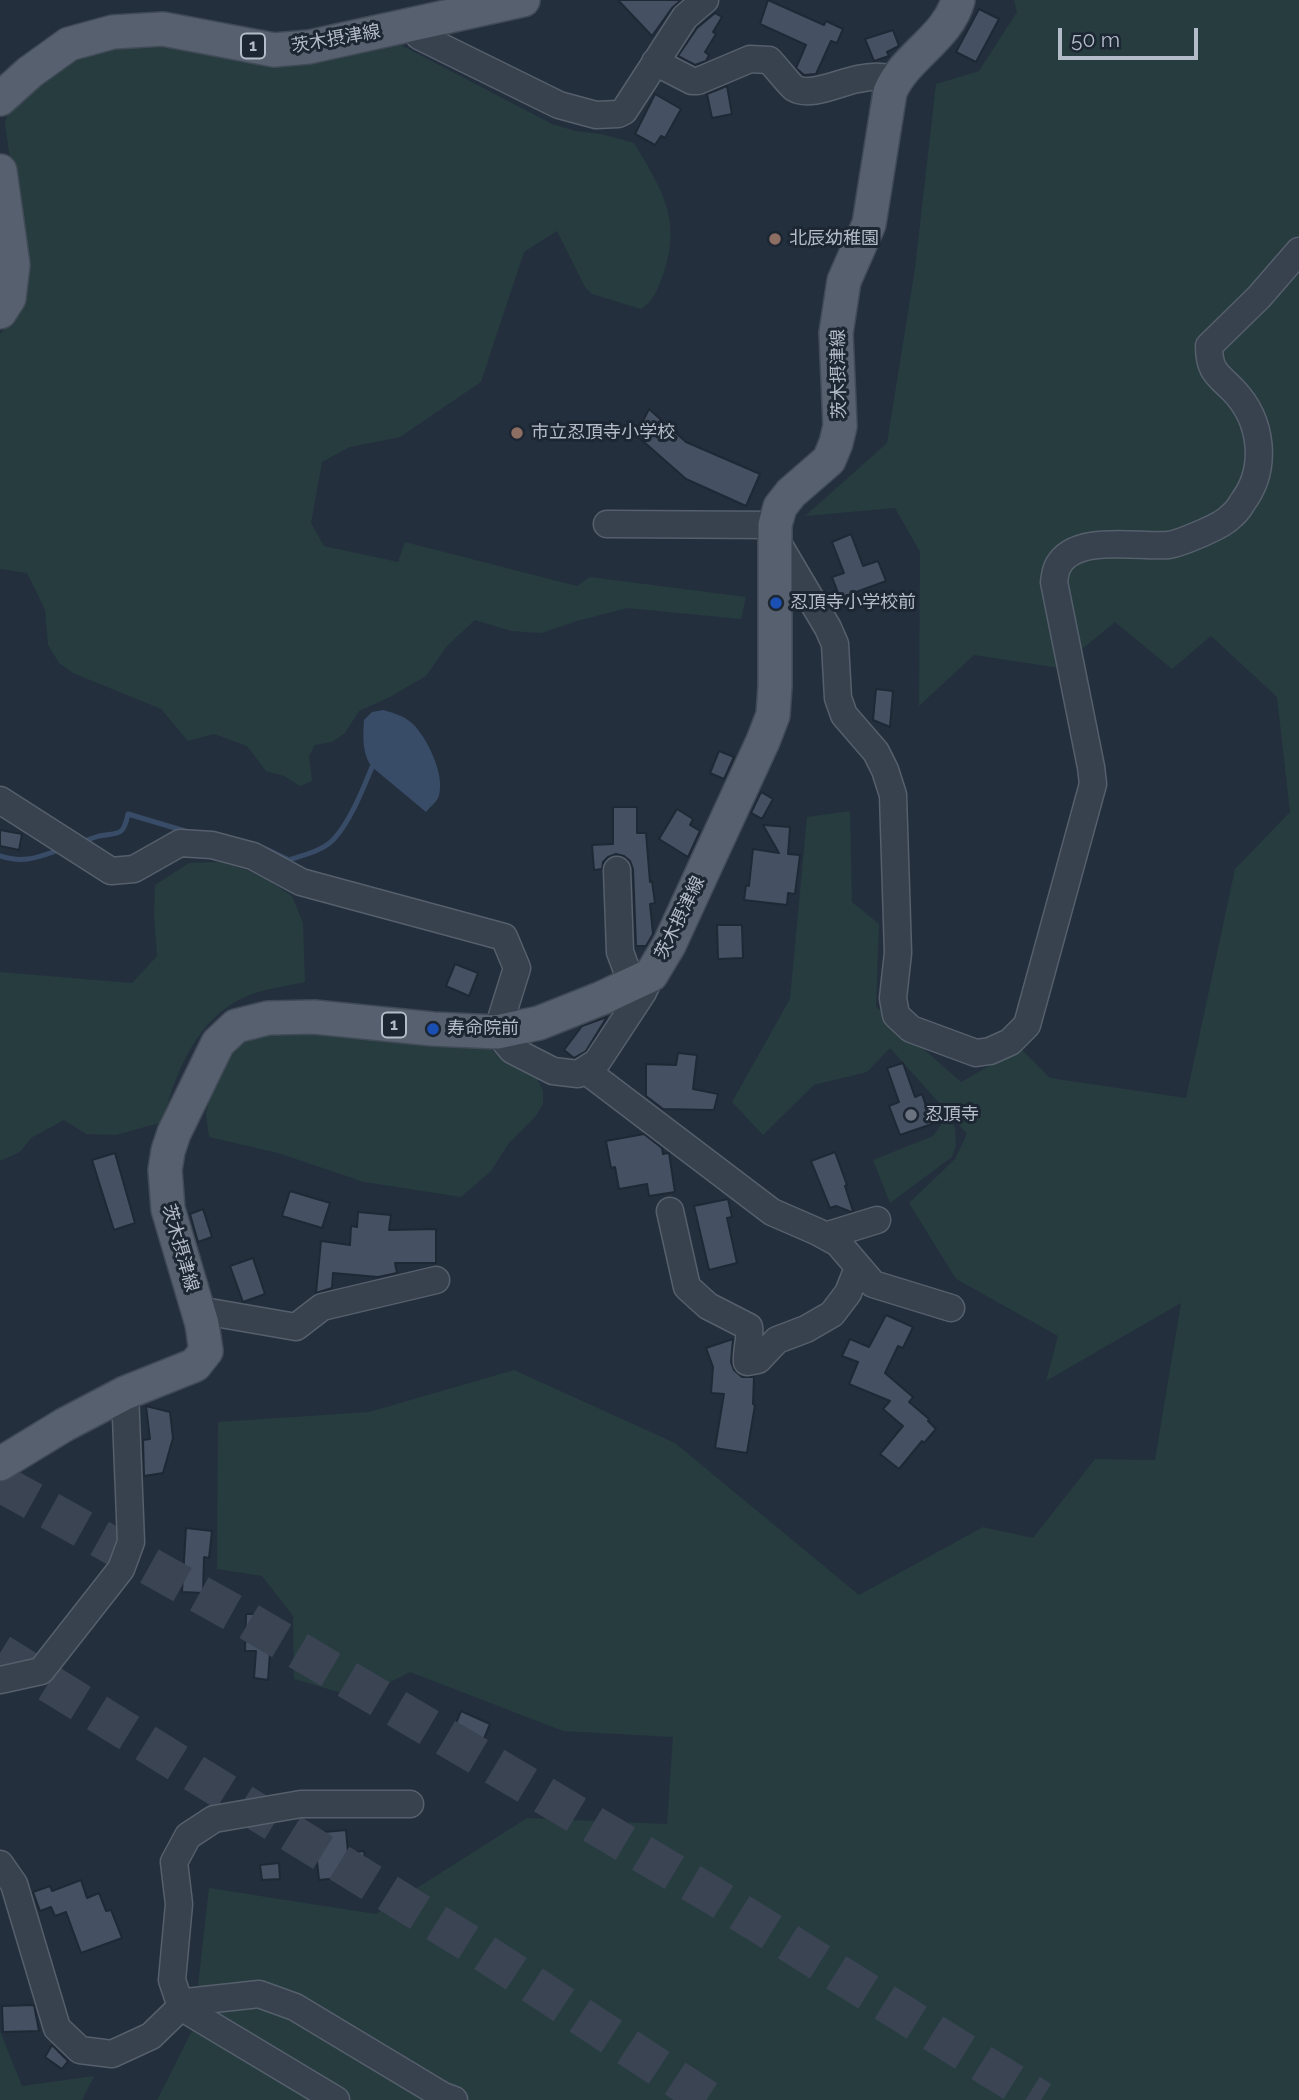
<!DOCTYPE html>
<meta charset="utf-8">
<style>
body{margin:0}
#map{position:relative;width:1299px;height:2100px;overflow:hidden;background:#242f3e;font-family:Raleway,sans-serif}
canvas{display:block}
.scale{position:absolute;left:1058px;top:28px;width:140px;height:32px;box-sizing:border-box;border:4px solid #b4bcc9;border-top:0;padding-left:9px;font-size:21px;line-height:24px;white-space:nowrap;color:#b4bcc9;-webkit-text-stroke:5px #1d2633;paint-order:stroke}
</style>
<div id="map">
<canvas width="1299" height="2100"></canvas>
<div class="scale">50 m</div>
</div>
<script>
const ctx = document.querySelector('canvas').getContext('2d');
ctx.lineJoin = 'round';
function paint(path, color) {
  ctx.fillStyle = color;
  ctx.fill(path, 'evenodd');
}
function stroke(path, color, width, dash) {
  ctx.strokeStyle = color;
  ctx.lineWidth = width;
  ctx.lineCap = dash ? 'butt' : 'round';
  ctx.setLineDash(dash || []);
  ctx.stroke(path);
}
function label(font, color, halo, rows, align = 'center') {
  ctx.font = font + ' Raleway,"Noto Sans JP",sans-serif';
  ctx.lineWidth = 6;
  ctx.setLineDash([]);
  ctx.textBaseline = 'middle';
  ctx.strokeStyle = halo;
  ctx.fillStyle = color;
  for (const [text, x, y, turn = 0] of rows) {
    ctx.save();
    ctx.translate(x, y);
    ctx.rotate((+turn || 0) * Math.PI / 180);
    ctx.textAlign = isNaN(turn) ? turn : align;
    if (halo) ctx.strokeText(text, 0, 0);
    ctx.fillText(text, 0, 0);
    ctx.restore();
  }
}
const green = new Path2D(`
 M1014 0H1299V2100H157L193 2029 209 1888 376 1914 527 1818 667 1824 673 1737 563 1731 410 1672 359 1698 294 1679 293 1616 262 1576 217 1569 218 1422 369 1412 514 1370 675 1443 859 1595 983 1527 1033 1538 1095 1459 1155 1460 1181 1303 1046 1381 1058 1336 956 1279 909 1203 955 1159 967 1134 890 1048 867 1072 814 1085 763 1135 732 1102 790 999 807 817 850 811 852 902 879 924 876 1007 961 1082 1020 1048 1050 1078 1186 1098 1235 869 1290 812 1277 697 1211 636 1172 669 1115 622 1059 668 974 655 919 706 920 552 895 508 805 516 887 443 915 268 936 84 979 71 1017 12Z
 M166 42 274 63 309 65 401 45 552 124 576 131 601 134 634 143C661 188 682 219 664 272 658 288 655 300 641 309L592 294 585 287 557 231 524 252 481 382 400 437 350 447 322 462 311 523 324 546 398 562 405 542 577 586 590 577 746 597 741 619 627 608 577 621 541 633 511 631 475 620 447 646 426 676 390 697 359 711 345 733 332 742 315 745 309 756 312 781 300 786 284 776 266 771 247 746 214 734 188 741 161 709 73 673 59 663 48 645 45 610 27 573 0 569V334L5 329 20 300 24 263 5 123 11 103 80 53 116 44Z
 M219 862 247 870 268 880 292 896 303 923 305 982C286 986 264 989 247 996 198 1016 174 1074 163 1122L116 1135 86 1134 64 1120 31 1138 20 1152 0 1161V972L132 983 157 956 154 915 155 885 189 863Z
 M274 1029 487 1046 508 1064 537 1078 543 1091V1104L536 1116 509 1143 491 1171 461 1197 364 1182 278 1153 209 1137 206 1114 216 1075 224 1059 243 1042Z
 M948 1115 955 1128 956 1145 952 1157 890 1203 873 1160 933 1136Z
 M0 2031 22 2086 94 2076 82 2100H0Z`);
const water = new Path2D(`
 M383 710C394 713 404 716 413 724 427 738 445 774 439 795 438 801 430 807 426 812L372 767C362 754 363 736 364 720L372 712Z`);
const stream = new Path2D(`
 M81 842C87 840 93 838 99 836 118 832 123 838 128 814L185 831
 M266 849 289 860C303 855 322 851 333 840 350 822 363 789 372 767
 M0 856C25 864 38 857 62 849`);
const building = new Path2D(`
 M618 0H681L672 8 652 36Z
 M768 0 824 25 826 21 843 29 837 43 831 41 816 74 804 75 796 68 806 45 760 24Z
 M979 9 999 19 976 62 956 52Z
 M715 13 722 17 713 32 716 34 705 52 709 55 706 61 695 65 678 56 697 28Z
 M893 30 899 46 887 52 889 56 874 61 865 39Z
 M727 86 732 114 712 118 707 94Z
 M655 94 681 109 665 138 661 136 655 145 635 134Z
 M649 409 686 442 760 474 746 506 686 479 636 435Z
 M851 534 863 566 878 561 886 581 840 598 832 577 844 573 832 542Z
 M876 689 893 691 890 727 873 720Z
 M719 751 734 757 724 779 710 773Z
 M761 792 773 799 762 819 751 813Z
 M613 807H637V833H646L650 882 652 881 655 903 650 904 653 934 646 946H636L633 869 630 861 624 856 616 854 608 857 603 862 602 869 594 870 592 845 613 844Z
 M677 809 693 819 690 825 700 831 688 857 659 839Z
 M763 825 790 827 788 854 800 855 795 894 788 893 787 905 744 900 746 885 749 886 753 849 779 853Z
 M0 830 22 834 19 850 0 846Z
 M717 925H742L743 958 718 959Z
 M455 964 478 973 469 996 446 986Z
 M607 1017 586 1051 574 1058 564 1050 582 1026Z
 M678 1053 697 1055 693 1089 718 1094 714 1110 663 1109 646 1096V1064L676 1065Z
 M903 1063 915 1097 922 1094 932 1124 900 1135 889 1106 899 1102 887 1068Z
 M644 1134 662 1148 663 1154 669 1153 675 1192 649 1196 647 1184 619 1189 615 1167 611 1168 606 1141Z
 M835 1152 847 1185 845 1186 853 1211 851 1212 836 1206 830 1208 811 1161Z
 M115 1153 135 1223 114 1230 92 1160Z
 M290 1191 330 1203 322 1228 282 1216Z
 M728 1199 732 1217 727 1218 737 1263 709 1270 694 1206Z
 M203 1209 212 1237 198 1242 190 1214Z
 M358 1212 391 1215 389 1230 436 1229V1263H395L397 1273 378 1277 333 1273 332 1288 316 1293 321 1241 350 1245 351 1226 357 1227Z
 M253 1258 265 1294 243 1302 230 1266Z
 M886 1315 913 1327 903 1348 898 1346 885 1373 913 1397 909 1402 929 1419 928 1421 936 1429 924 1443 922 1441 899 1469 880 1454 903 1426 883 1409 890 1401 849 1384 858 1362 842 1356 850 1339 869 1347Z
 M733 1339 731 1362 734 1370 742 1377H754L753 1404 755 1405 747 1453 715 1448 724 1394 711 1393 713 1367 706 1348Z
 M146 1406 170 1412 173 1438 163 1473 144 1476 143 1440 150 1439Z
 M186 1528 212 1531 209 1558 204 1557 203 1593 182 1592Z
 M246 1614H273L272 1652H270L268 1680 254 1678 256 1651H245Z
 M461 1711 490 1724 481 1746 452 1733Z
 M346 1830 348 1853 364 1851 367 1875 319 1880 314 1833Z
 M279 1863 280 1879 262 1880 260 1865Z
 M81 1880 87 1898 99 1893 106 1911 111 1910 122 1938 81 1953 66 1912 55 1916 51 1907 40 1911 33 1892 50 1886 52 1891Z
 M34 2005 39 2031 3 2032 2 2006Z
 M52 2045 68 2061 62 2069 45 2057Z`);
const highwayTunnel = new Path2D(`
 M0 1483 248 1621 481 1758 717 1898 1041 2100
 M0 1653 480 1950 708 2100`);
const minor = new Path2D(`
 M413 24 419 36 559 105 596 115 618 114 624 111 685 17 705 0
 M655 62 692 81H698L750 59 769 60C775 66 789 84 794 88 810 98 840 82 858 79 871 76 883 76 895 79
 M607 524 775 525
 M776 540 828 628 835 644 838 698 844 715 876 752 885 770 893 795 898 953 893 998 896 1015 911 1029 976 1053 990 1051 1010 1042 1027 1025 1093 784 1091 767 1054 582C1055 577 1055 571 1058 566 1075 533 1140 548 1169 545 1181 543 1219 527 1228 519 1233 515 1239 509 1242 503 1268 469 1263 421 1233 390 1217 374 1209 371 1209 346L1259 297 1299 251
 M0 800 111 871 134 869 180 843 212 845 253 856 301 882 504 937 517 968 497 1032 512 1050 553 1071 578 1074 597 1062 643 992 651 975
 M617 870 620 952 632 984
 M585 1070 772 1212 818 1232 838 1243 873 1284 951 1308
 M670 1211 687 1287 708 1306 749 1327C751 1340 746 1349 747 1362L758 1360 777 1340 806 1329 832 1314 848 1293 858 1268
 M825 1236 877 1220
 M198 1310 296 1327 322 1307 436 1280
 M0 1680 41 1671 121 1569 131 1542 125 1393
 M0 1864 14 1884 57 2028 80 2050 112 2054 151 2036 186 2002 259 1994 295 2007 443 2096 454 2100
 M336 2100 181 2007 172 1980 179 1904 174 1862 188 1836 214 1819 301 1804H410`);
const major = new Path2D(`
 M0 99 30 72 69 44 113 32 163 29 274 50 309 47 523 0
 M0 171 13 265 9 298 0 312
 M0 1464 64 1425 125 1393 195 1365 206 1351 202 1324 168 1209 165 1170 168 1151 174 1133 218 1043 236 1026 268 1018 314 1017 433 1029 497 1032 539 1023 602 998 651 975 669 945 763 741 773 715 775 686V525L780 507 791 493 829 460 836 443 840 426 836 333 844 281 869 224 890 92C905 56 948 38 958 0`);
const markers = [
 [775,239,7,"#8d6e63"],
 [517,433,7,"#8d6e63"],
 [776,603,7,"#1a4fb4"],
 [433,1029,7,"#1a4fb4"],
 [911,1115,7,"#6b7280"]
];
const shields = [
 [253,46,24],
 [394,1025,24]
];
const shieldNames = [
 ["1",253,46],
 ["1",394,1025]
];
const streetNames = [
 ["茨木摂津線",336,39,-10],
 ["茨木摂津線",839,374,-91],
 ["茨木摂津線",680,918,-64],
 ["茨木摂津線",180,1248,74]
];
const poiNames = [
 ["北辰幼稚園",789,239],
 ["市立忍頂寺小学校",531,433],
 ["忍頂寺小学校前",790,603],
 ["寿命院前",447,1029],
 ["忍頂寺",925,1115]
];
paint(green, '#263c3f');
paint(water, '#394c67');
stroke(stream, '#394c67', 5);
paint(building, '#455162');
stroke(building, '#1f2835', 2);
stroke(highwayTunnel, '#3a4453', 38, [38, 19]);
stroke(minor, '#565f6c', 29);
stroke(major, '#414a57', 36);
stroke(minor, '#38414e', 26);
stroke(major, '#56606e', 33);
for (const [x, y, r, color] of markers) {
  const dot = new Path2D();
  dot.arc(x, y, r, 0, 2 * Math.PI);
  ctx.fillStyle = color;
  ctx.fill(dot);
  stroke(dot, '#1d2633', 2.5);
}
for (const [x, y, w] of shields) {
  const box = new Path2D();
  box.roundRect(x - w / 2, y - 12.5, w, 25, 5);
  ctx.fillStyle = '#1d2633';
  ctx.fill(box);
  stroke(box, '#b4bcc9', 2);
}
label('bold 16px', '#b4bcc9', null, shieldNames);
label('18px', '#b4bcc9', '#1d2633', streetNames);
label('18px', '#b4bcc9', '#1d2633', poiNames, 'left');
</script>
